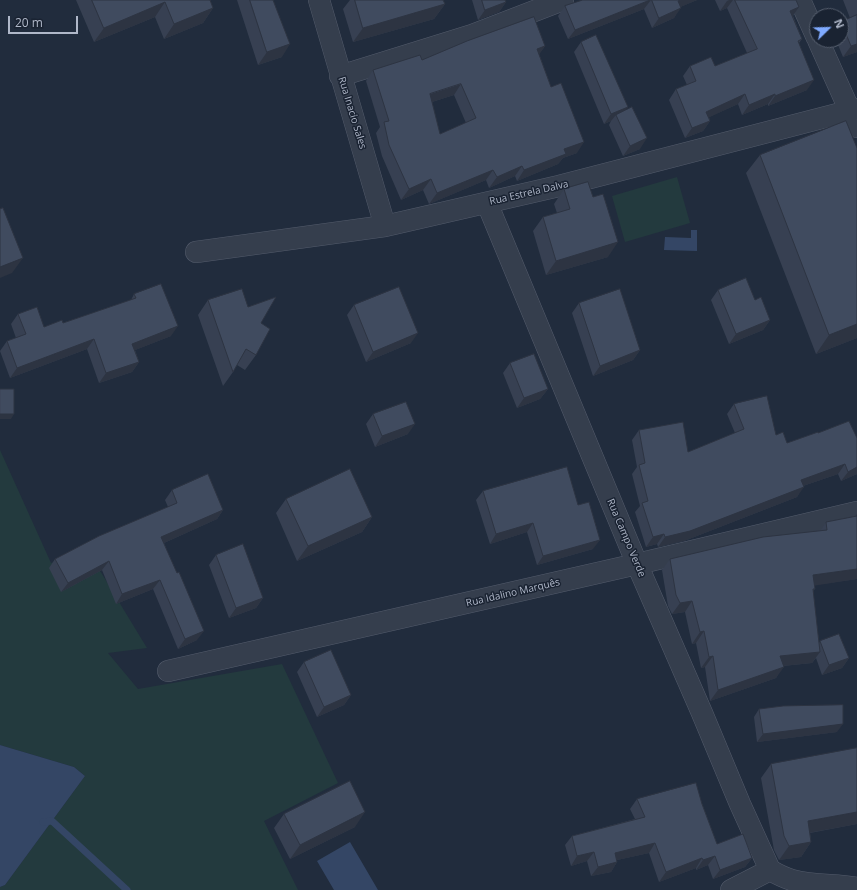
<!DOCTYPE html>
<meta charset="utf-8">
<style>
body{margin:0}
#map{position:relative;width:857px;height:890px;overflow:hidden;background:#212c3d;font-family:"Open Sans",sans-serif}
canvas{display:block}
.north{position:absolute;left:809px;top:8px;width:40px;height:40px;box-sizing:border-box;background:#1a2332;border:1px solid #565f6e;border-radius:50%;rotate:67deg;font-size:11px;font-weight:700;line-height:16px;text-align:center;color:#b0b8c9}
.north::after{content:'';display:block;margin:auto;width:14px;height:18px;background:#7faaff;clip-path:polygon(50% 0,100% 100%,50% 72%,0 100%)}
.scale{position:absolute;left:8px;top:16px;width:70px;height:18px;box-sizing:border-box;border:2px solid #b0b8c9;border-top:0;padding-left:5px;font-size:12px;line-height:14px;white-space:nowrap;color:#b0b8c9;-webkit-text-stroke:3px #1a2332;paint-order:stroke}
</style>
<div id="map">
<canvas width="857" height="890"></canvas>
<div class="north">N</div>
<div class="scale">20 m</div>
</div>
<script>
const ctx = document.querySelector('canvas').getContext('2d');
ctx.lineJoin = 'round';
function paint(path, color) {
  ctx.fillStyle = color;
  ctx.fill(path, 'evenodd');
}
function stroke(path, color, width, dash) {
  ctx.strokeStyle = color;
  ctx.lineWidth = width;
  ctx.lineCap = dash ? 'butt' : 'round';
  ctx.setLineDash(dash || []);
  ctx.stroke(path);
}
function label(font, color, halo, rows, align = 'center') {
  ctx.font = font + ' "Open Sans",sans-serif';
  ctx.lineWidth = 3;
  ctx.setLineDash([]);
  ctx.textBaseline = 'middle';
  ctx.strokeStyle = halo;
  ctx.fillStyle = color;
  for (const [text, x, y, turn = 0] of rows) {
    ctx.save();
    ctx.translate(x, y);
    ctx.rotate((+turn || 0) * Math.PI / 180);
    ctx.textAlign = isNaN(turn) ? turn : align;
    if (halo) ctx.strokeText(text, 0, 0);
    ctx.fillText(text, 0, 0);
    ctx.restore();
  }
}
const green = new Path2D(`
 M677 177 690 223 625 242 612 196Z
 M0 450 51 563 88 551 147 648 108 653 138 689 282 664 338 783 264 821 298 890H0V887L5 885 85 776 74 767 0 745Z`);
const water = new Path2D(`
 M691 230H697V251L664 250 665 237 691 238Z
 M0 745 74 767 85 776 5 885 0 887Z
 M350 842 378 890H334L317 861Z`);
const stream = new Path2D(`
 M43 822 52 821 127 890`);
const minor = new Path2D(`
 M319 0 385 226
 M800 0 817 38
 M818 40 857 127
 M340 76 472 35 563 0
 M487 203 637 564 702 713 740 804 770 870
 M196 252 385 226 559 186 857 109
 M168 671 637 564 857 512
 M770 870C777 874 785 878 792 880 814 886 836 884 857 888
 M731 890 770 870`);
const wall = new Path2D(`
 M76 0H210L213 8 203 23 164 39 155 17 94 42Z
 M237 0H273L282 57 258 65Z
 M350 0H443L445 4 434 19 353 42 343 9Z
 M472 0H505L506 2 499 12 478 20Z
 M582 0H697L680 7 674 18 652 28 644 9 568 39 558 16 565 6Z
 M715 0H796L799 7 793 16 802 39 799 43 807 90 768 106V104L742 115 738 104 709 117 710 121 703 131 685 138 669 100 676 89 687 85 683 76 690 66H715L747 53 727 8 720 11Z
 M843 0H857V52L843 57 836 40H841V22L850 18Z
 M581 42 626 110 640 149 623 156 609 125 611 121 604 124 574 52Z
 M545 46 539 54 551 87 577 153 563 158 558 164 517 181 515 176 489 188 486 180 429 204 423 190 401 200 382 156 376 133 380 127 366 81 373 70 422 60ZM454 95 466 123 440 134 432 102Z
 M857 148V338L816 354 746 173 760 155Z
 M564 189 608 257 546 275 533 231 543 217 557 213 554 204Z
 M718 290 755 300 770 320 763 330 729 344 711 300Z
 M134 294 171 336 135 350 139 362 132 372 99 383 87 349 10 378 0 351 7 341 16 338 11 324 18 314 44 327 63 323 131 300Z
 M208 300 248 307 261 323 256 355 245 370 237 365 233 372 223 386 198 315Z
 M579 303 640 350 633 360 593 376 572 313Z
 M354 305 411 343 366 362 347 315Z
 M510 363 548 389 540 399 517 408 503 373Z
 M734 404 787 443 818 433 857 474 841 481 838 474 803 486 797 497 684 541 658 547 657 544 646 547 635 512 640 506 632 474 637 467 632 440 639 430 688 452 735 433 727 414Z
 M373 414 408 434 375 447 366 424Z
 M172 490 223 510 217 519 164 543 197 640 178 649 153 589 116 604 102 570 61 592 49 568 55 559 168 507 165 500Z
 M483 491 578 505 593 549 537 565 527 532 490 544 476 500Z
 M286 499 372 517 362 532 297 561 276 513Z
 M857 515V579L815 585V589L813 591 819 643 820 641 849 658 842 668 822 675 816 658 812 663 783 666 776 678 710 701 705 667 701 668 696 643 692 644 685 612 672 614 668 606 662 570 670 559 821 530 826 522 856 517Z
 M216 555 263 598 256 608 229 618 209 565Z
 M304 662 351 695 344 705 317 717 297 672Z
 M759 709 837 732 757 742 754 717Z
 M857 748V824L810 833 811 842 801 857 779 860 774 850 761 778 771 764Z
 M637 799 702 804 717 844 752 858 745 867 713 879 708 865 696 870V868L659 882 649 853 617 860V862L611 872 591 876 587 861 571 866 565 845 572 836 635 819 630 809Z
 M284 814 355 827 290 859 274 828Z`);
const shadedWall = new Path2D(`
 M650 0H651L644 9 568 39 575 30Z
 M681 0H697L671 11 678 1Z
 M729 0H733L727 8 720 11 727 1Z
 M165 2 155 17 94 42 104 28Z
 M506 2 499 12 478 20 485 10Z
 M445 4 434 19 353 42 363 28Z
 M799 7 792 17 790 11Z
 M213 8 203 23 164 39 174 24Z
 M681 8 674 18 652 28 659 18Z
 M290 44 282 57 258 65 267 52Z
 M857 44V52L843 57 851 46Z
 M545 46 538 56 537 49Z
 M814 80 807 90 768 106 775 96Z
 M461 84 454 95 422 105 430 94Z
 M745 94 738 104 699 122 706 112Z
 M775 94 768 104 742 115 749 105Z
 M628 107 621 117 616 115 611 121 604 124 611 114Z
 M710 121 703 131 685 138 692 128Z
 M647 138 640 149 623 156 630 146Z
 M584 142 577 153 563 158 558 164 517 181 524 170 564 149Z
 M522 166 515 176 489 188 497 177Z
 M493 170 486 180 429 204 437 193Z
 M431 179 423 190 401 200 409 189Z
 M618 242 608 257 546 275 556 261Z
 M23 258 12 273 0 278V267Z
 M770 320 763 330 729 344 736 334Z
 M857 324V338L816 354 829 335Z
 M178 326 171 336 125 354 132 344Z
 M418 333 411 343 366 362 373 352Z
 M94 339 87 349 10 378 17 368Z
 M640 350 633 360 593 376 600 366Z
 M139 362 132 372 99 383 106 373Z
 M548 389 540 399 517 408 524 398Z
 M0 414H14L11 419H0Z
 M415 424 408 434 375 447 382 436Z
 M845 464 838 474 794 489 801 480Z
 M857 467V474L841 481 848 472Z
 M804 487 797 497 684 541 658 547 665 537Z
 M223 510 217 519 155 547 161 537Z
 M372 517 362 532 297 561 308 546Z
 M533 523 527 532 490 544 496 534Z
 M664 534 657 544 646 547 653 537Z
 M600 540 593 549 537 565 543 556Z
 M109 561 102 570 61 592 68 583Z
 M857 569V579L806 587 813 575Z
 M160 580 153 589 116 604 122 594Z
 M263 598 256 608 229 618 236 608Z
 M692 601 685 612 672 614 680 603Z
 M204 631 197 640 178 649 185 639Z
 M704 631 696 643 692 644 700 632Z
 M820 652 812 663 772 667 780 656Z
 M713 656 705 667 701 668 709 657Z
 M849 658 842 668 822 675 829 665Z
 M784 667 776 678 710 701 718 690Z
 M351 695 344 705 317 717 324 707Z
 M843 724 837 732 757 742 763 734Z
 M365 812 355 827 290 859 300 845Z
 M857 812V824L797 835 808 821Z
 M811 842 801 857 779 860 789 846Z
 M655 843 649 853 608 862 615 853Z
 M594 852 587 861 571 866 577 856Z
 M715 856 708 865 696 870 703 860Z
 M702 858 696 868 659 882 666 872Z
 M752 858 745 867 713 879 720 870Z
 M617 862 611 872 591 876 598 867Z`);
const building = new Path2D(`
 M92 0H210L213 8 174 24 165 2 104 28Z
 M250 0H273L290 44 267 52Z
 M355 0H443L445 4 363 28Z
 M482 0H505L506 2 485 10Z
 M583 0H650L575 30 565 6Z
 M652 0H681L678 1 681 8 659 18Z
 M735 0H796L799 7 790 11 802 39 798 41 814 80 775 96V94L749 105 745 94 706 112 710 121 692 128 676 89 696 81 690 66 711 57 715 66 757 49Z
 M857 15V44L851 46 841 22Z
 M534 17 545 46 537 49 551 87 561 83 584 142 564 149 566 154 524 170 522 166 497 177 493 170 437 193 431 179 409 189 389 145 384 122 389 121 373 70 420 55 422 60 467 41ZM461 84 476 118 440 134 430 94Z
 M596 35 628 107 611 114 581 42Z
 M632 107 647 138 630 146 616 115Z
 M846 121 857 148V324L829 335 760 155Z
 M588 182 593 197 603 194 618 242 556 261 543 217 570 209 564 189Z
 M3 208 23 258 0 267V209Z
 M746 278 755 300 761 297 770 320 736 334 718 290Z
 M161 284 178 326 132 344 139 362 106 373 94 339 17 368 7 341 26 334 18 314 37 307 44 327 62 320 63 323 136 298 134 294Z
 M399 287 418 333 373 352 354 305Z
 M242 289 248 307 276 297 261 323 270 329 256 355 246 349 233 372 208 300Z
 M620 289 640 350 600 366 579 303Z
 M534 354 548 389 524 398 510 363Z
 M0 389H14V414H0Z
 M767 396 776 435 783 432 787 443 818 432V433L849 421 857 438V467L848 472 845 464 801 480 804 487 690 531 665 537 664 534 653 537 642 503 648 501 639 465 645 463 639 430 683 422 688 452 744 429 734 404Z
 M406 402 415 424 382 436 373 414Z
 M567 467 578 505 589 502 600 540 543 556 533 523 496 534 483 491Z
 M350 469 372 517 308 546 286 499Z
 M208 474 223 510 161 537 177 573 179 572 204 631 185 639 160 580 122 594 109 561 68 583 55 559 99 536 177 503 172 490Z
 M857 515V569L813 575 815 589H813L820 652 780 656 784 667 718 690 713 656 709 657 704 631 700 632 692 601 680 603 676 595 670 559 763 537 827 530 826 522 857 516Z
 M243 544 263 598 236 608 216 555Z
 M839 634 849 658 829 665 820 641Z
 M331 650 351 695 324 707 304 662Z
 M843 705V724L763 734 759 709 783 706Z
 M857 748V812L808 821 811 842 789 846 784 836 771 764Z
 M350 781 365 812 300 845 284 814Z
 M696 783 702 804 717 844 743 834 752 858 720 870 715 856 703 860 702 858 666 872 655 843 615 853 617 862 598 867 594 852 577 856 572 836 645 817 637 799Z`);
const streetNames = [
 ["Rua Inacio Sales",352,113,73],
 ["Rua Estrela Dalva",529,193,-13],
 ["Rua Campo Verde",626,538,67],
 ["Rua Idalino Marquês",513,593,-13]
];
paint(green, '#233a3e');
paint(water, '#344665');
stroke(stream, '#344665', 7);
stroke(minor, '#535b6b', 22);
stroke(minor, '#353e4d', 21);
paint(wall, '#374052');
paint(shadedWall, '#2d3442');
paint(building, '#404b5f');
stroke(building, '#2d3442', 1);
label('10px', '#b0b8c9', '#1a2332', streetNames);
</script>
